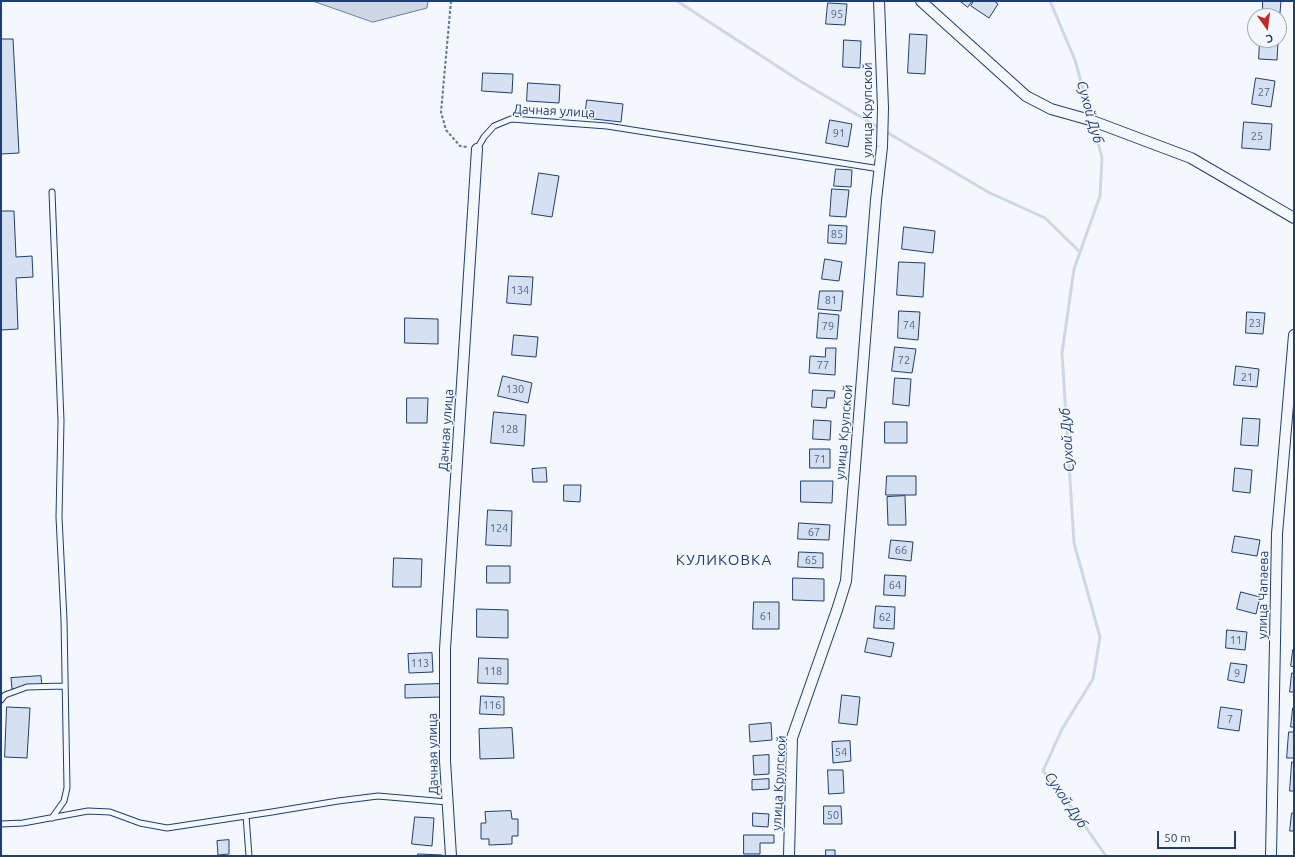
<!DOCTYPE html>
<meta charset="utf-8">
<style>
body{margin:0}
#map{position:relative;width:1295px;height:857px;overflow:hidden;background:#f4f7fb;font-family:Ubuntu,sans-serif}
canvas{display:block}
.frame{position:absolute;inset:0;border:2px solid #1d3f73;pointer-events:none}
.north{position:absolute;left:1247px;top:8px;width:40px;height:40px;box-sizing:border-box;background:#f4f7fb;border:1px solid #9eadc5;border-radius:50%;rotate:166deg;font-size:11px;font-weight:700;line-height:16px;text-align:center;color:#1d3f73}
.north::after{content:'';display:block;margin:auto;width:14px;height:18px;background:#c62828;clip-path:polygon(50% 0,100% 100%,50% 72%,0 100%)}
.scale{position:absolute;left:1157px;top:831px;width:79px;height:18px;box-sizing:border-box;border:2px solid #1d3f73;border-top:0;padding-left:5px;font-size:12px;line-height:14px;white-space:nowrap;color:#1d3f73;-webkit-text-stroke:3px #f4f7fb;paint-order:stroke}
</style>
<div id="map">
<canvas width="1295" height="857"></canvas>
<div class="frame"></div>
<div class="north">С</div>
<div class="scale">50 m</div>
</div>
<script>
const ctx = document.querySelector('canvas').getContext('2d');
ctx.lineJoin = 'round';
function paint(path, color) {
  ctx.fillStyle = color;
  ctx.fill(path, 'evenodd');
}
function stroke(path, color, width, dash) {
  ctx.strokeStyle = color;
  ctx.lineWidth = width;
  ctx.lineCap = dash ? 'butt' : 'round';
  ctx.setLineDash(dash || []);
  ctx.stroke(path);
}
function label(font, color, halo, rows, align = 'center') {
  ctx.font = font + ' Ubuntu,sans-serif';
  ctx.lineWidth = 3;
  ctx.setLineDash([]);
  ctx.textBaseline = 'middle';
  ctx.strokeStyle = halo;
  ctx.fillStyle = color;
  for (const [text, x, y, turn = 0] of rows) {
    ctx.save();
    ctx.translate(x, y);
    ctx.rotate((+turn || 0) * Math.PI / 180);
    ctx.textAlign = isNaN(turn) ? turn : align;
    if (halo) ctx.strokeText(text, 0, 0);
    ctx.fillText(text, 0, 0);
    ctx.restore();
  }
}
const water = new Path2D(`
 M313 1H428L427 8 373 22Z`);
const stream = new Path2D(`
 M677 1 800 81 988 192 1045 218 1080 252
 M1050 1 1075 60 1091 118
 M1093 123 1102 158 1100 196 1074 269 1062 353 1074 543 1100 637 1093 679 1062 729 1043 771 1075 812 1106 856`);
const building = new Path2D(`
 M960 1H972L968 7Z
 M974 1H994L998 4 989 18 971 6Z
 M1263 1H1281L1280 13 1263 12Z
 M828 3 847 4 845 25 826 24Z
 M910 34 927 35 925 74 908 73Z
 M1 39H13L19 153 1 154Z
 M844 40 861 41 860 68 843 67Z
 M1260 41 1278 42 1277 60 1259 59Z
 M483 73 513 74 512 93 482 91Z
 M1256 78 1275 81 1271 107 1252 104Z
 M528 83 560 85 559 103 527 101Z
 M587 100 623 104 621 122 585 118Z
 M830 120 852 124 848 147 826 143Z
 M1244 122 1272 124 1270 150 1242 148Z
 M836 169 852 170 851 187 834 186Z
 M539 173 559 176 552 217 532 214Z
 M832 189 849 190 846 217 830 216Z
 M1 211H14L16 257 32 256 33 277 16 278 18 329 1 330Z
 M829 225 847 226 846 244 828 243Z
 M904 227 935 231 933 253 902 249Z
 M825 259 842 262 839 281 822 279Z
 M899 262 925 263 923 297 897 295Z
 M509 276 533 277 531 305 507 303Z
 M820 291H843L841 311 818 309Z
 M899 311 920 312 918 340 898 338Z
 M1247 312 1265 313 1263 334 1246 333Z
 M819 313 839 315 837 339 817 338Z
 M405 318 438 319V344L405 343Z
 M514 335 538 337 536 357 512 355Z
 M895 347 916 349 912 373 892 371Z
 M826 348H836L835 375 809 373 810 356 825 357Z
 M1236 366 1259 369 1257 387 1234 385Z
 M503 376 532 383 528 403 498 396Z
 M895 378 911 379 909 406 893 404Z
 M813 390 835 391 834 398H827L826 408 812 407Z
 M407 398H428L427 423H407Z
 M494 412 526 415 524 446 491 443Z
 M1243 418 1260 419 1258 446 1241 445Z
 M814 420 831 421 830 440 813 439Z
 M885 422H907V443H885Z
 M810 449H830V468H810Z
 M546 468 547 482H533L532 469Z
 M1235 468 1252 470 1250 493 1233 491Z
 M887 476H916V495H886Z
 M801 481H833L832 503 801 502Z
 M564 485H581L580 502 564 501Z
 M905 496 906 525H888L887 497Z
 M488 510 512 511 511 546 486 545Z
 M799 523 830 525 829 540 798 539Z
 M1235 536 1260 540 1257 556 1232 552Z
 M891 540 913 542 911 561 889 558Z
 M799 552 823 553V568L798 567Z
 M394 558 422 559 421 587H393Z
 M487 566H510V583H487Z
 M885 575 906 576 905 596 884 595Z
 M793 578 824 579V601L793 600Z
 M1241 592 1260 597 1256 614 1237 609Z
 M754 602H779V629H753Z
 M876 606 895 607 894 629 874 628Z
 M477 609 508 610V638L477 637Z
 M1227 630 1247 632 1245 650 1226 648Z
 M868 638 894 643 891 657 865 652Z
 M1293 650 1294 651V667L1291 666Z
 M432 653 433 672 409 673 408 654Z
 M479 658 508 659V684L478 683Z
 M1231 663 1247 665 1244 683 1228 680Z
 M1292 673H1294V692H1290Z
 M41 676 42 687 12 689 11 678Z
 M440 684 441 697 405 698V685Z
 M842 695 860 697 857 725 839 723Z
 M481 696 504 697V715L480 714Z
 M7 707 30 708 27 758 5 757Z
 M1221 707 1242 710 1239 731 1218 728Z
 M1293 708H1294V727H1291Z
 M771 723 772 740 750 742 749 725Z
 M512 728 514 758 480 759 479 729Z
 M1289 732H1294V758H1287Z
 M850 741 851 761 833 763 832 742Z
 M769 755V774L754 775 753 756Z
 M1292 762H1294V791H1290Z
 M828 770H843L844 793 829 794Z
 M769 779V789L752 790V780Z
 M824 806H841L842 824H824Z
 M511 811 512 819H518V836H512V844L489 845V839H481V823H486L485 812Z
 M753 813 769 814 768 827 753 826Z
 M1292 813H1294V831H1290Z
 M415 817 434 818 432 846 412 844Z
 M744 835H774V843H760V854H744Z
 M229 840V854L218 855 217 841Z
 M826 850H835V856H826Z
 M418 854 442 855V856H418Z`);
const path = new Path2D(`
 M451 1 441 112 446 130 460 146 467 147`);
const lane = new Path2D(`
 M477 149 484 137 494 126 511 119 607 126 880 169
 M1 700 5 695 27 687 65 686
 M246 816 249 856
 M52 818 64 801 67 788 64 620 59 517 61 421 52 192
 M1 824 23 823 88 811 110 812 140 823 167 828 272 812 338 801 378 796 447 802`);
const street = new Path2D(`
 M921 1 1026 96 1051 109 1090 120 1191 158 1294 218
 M451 856 445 761V649L477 149
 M789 856 792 738 837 610 846 581 876 200 882 147 883 108 879 1
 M1271 856 1277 534 1294 335`);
const numberNames = [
 ["95",837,14],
 ["27",1264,92],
 ["91",839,133],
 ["25",1257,136],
 ["85",837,234],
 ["134",520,290],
 ["81",831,300],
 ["23",1255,323],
 ["74",909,325],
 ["79",828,326],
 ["72",904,360],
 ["77",823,365],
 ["21",1247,377],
 ["130",515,389],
 ["128",509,429],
 ["71",820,459],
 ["124",499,528],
 ["67",814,532],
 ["66",901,550],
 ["65",811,560],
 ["64",895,585],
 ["61",766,616],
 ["62",885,617],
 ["11",1236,640],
 ["113",420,663],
 ["118",493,671],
 ["9",1237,673],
 ["116",492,705],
 ["7",1230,719],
 ["54",841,752],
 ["50",833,815]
];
const streetNames = [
 ["улица Крупской",868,110,-90],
 ["Дачная улица",554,111,3],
 ["Дачная улица",446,430,-86],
 ["улица Крупской",844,432,-85],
 ["улица Чапаева",1263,595,-89],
 ["Дачная улица",433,754,-91],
 ["улица Крупской",779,783,-87]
];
const waterNames = [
 ["Сухой Дуб",1090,112,74],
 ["Сухой Дуб",1067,440,-94],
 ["Сухой Дуб",1066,800,56]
];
const quarterNames = [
 ["КУЛИКОВКА",724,560]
];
paint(water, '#cfd7e4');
stroke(water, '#687fa3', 1);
stroke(stream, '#cfd7e4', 3);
paint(building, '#d5e0f0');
stroke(building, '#1d3f73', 1);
stroke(lane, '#1d3f73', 7);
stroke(street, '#1d3f73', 12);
stroke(path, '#5e769c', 2, [3, 2]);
stroke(lane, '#f4f7fb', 5);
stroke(street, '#f4f7fb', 10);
label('11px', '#4b6792', null, numberNames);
label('13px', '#1d3f73', '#f4f7fb', streetNames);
label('italic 14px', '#1d3f73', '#f4f7fb', waterNames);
ctx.letterSpacing = '1px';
label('15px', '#1d3f73', '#f4f7fb', quarterNames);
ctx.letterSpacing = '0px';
</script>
